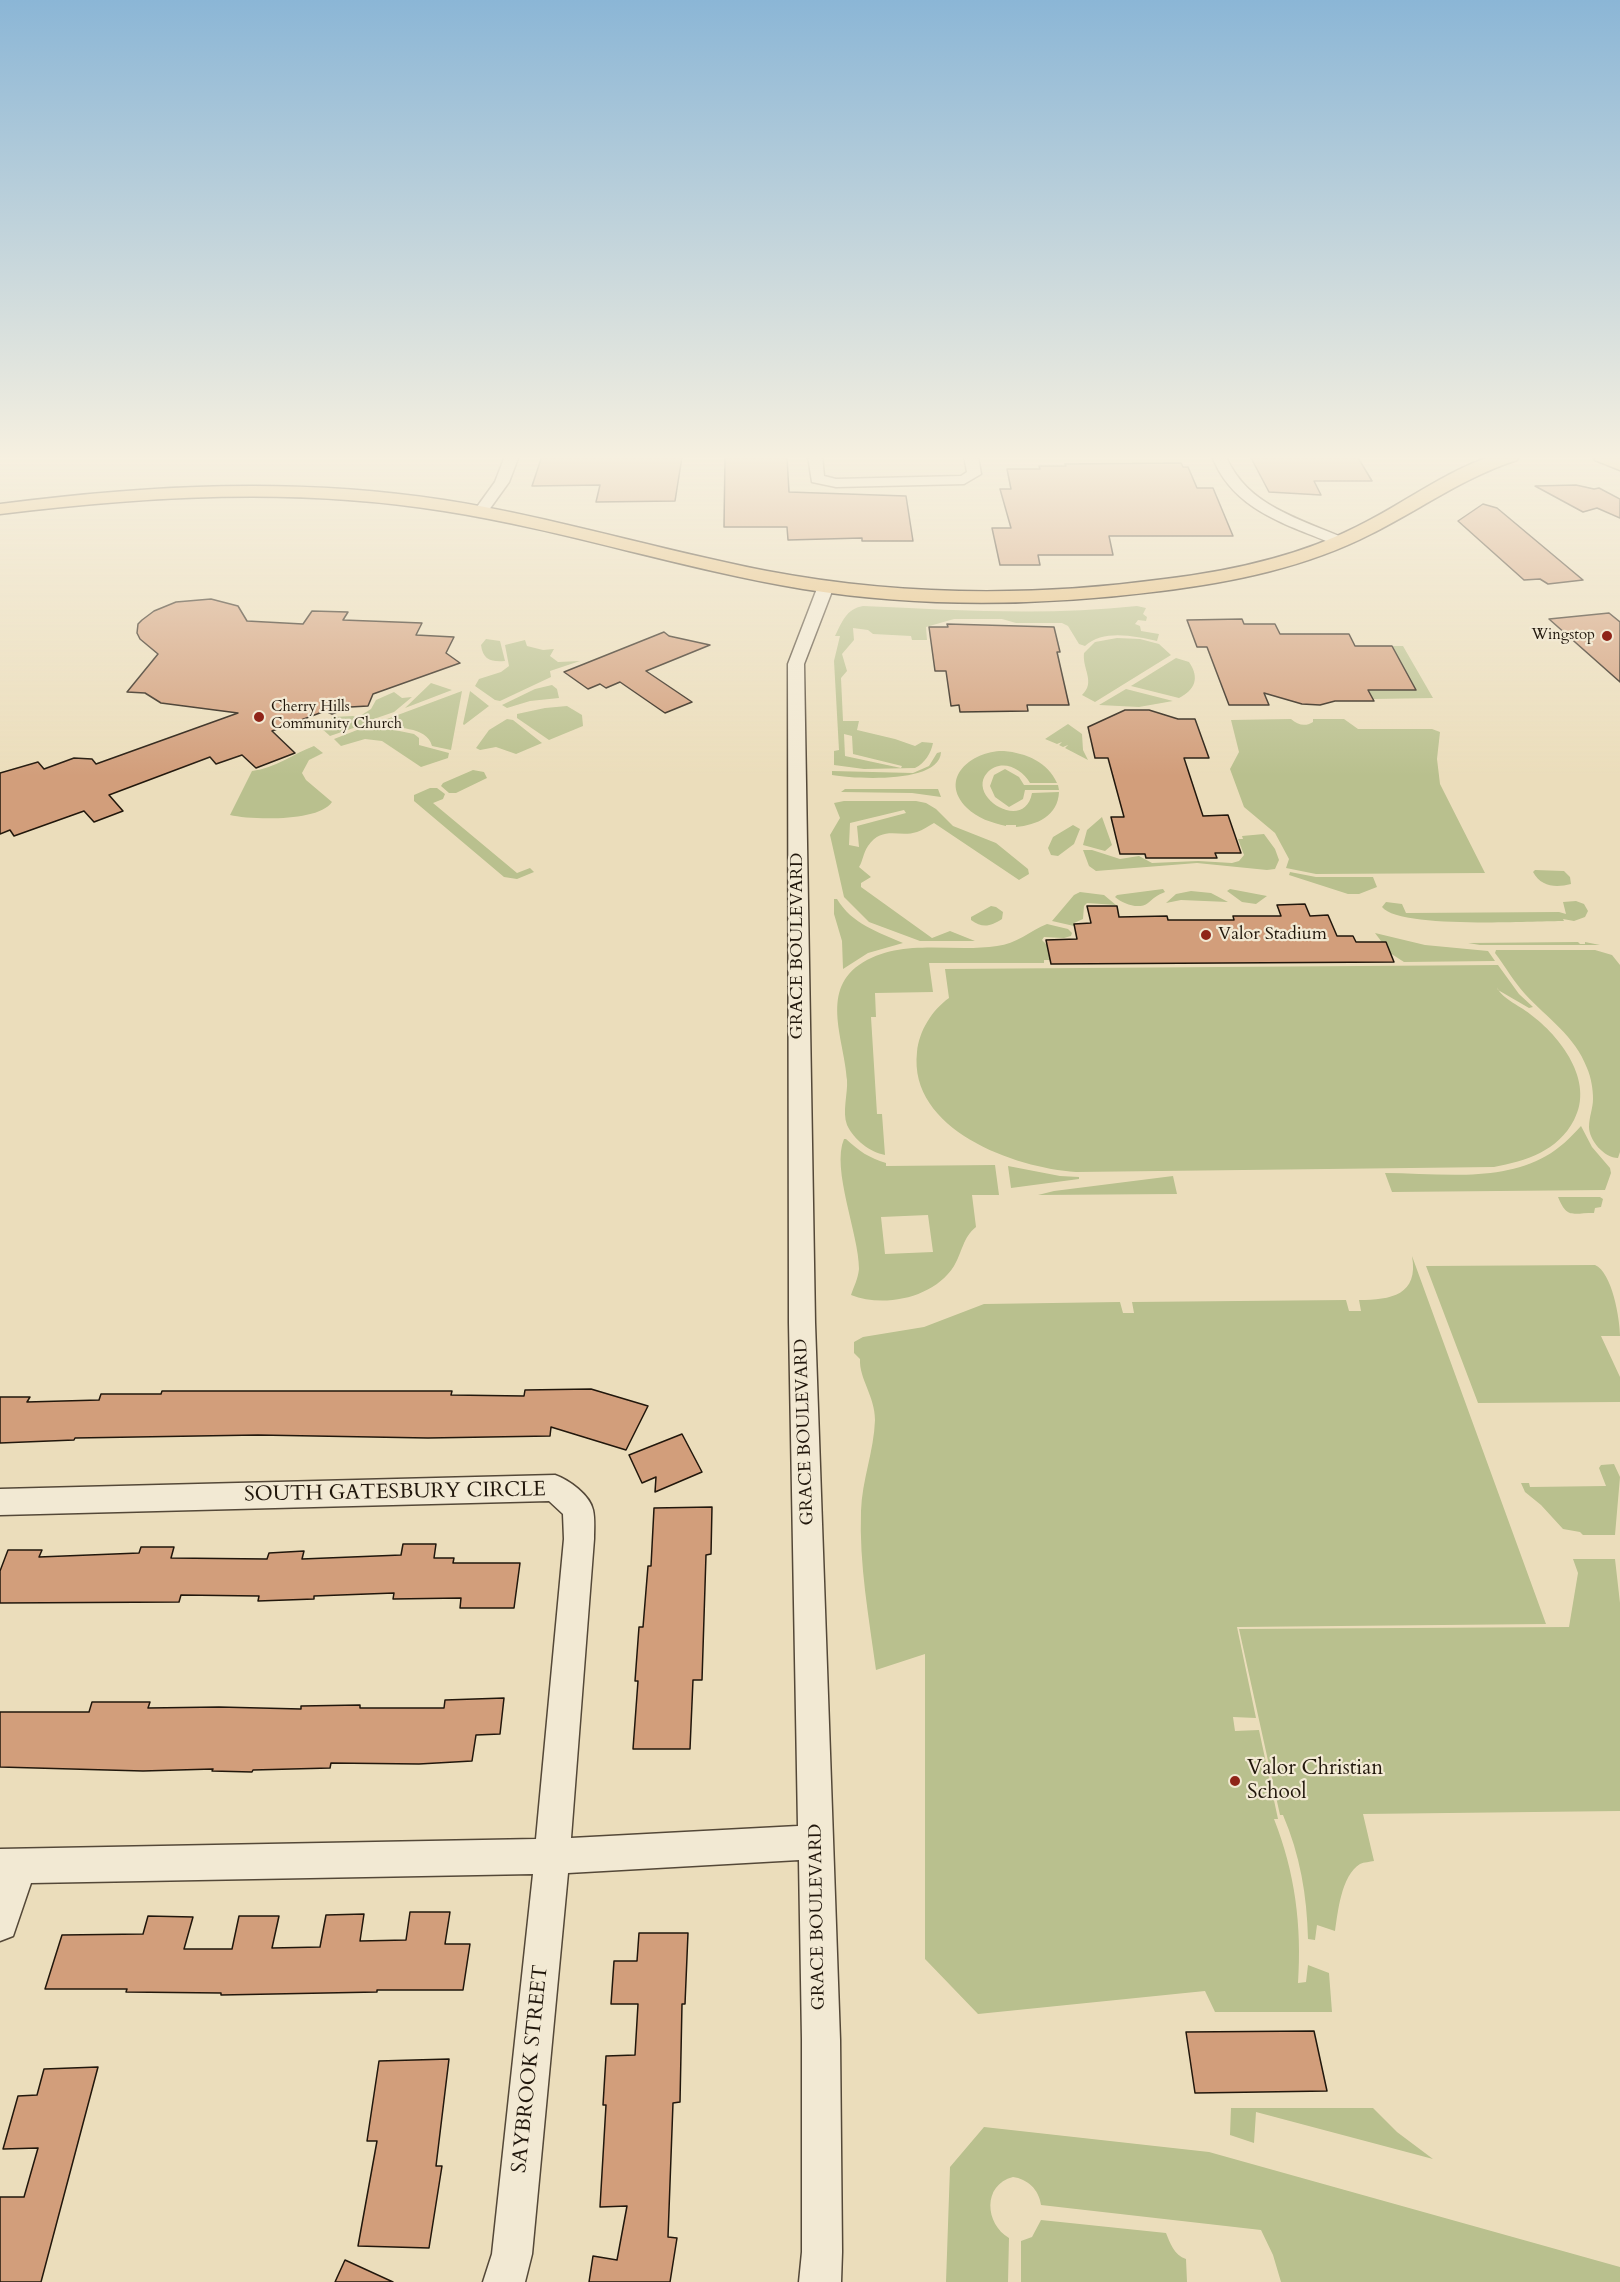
<!DOCTYPE html>
<style>
body{margin:0}
canvas{display:block;background:#ebddbb}
</style>
<canvas width="1620" height="2282"></canvas>
<script>
const ctx = document.querySelector('canvas').getContext('2d');
ctx.lineJoin = 'round';
function paint(path, color) {
  ctx.fillStyle = color;
  ctx.fill(path, 'evenodd');
}
function stroke(path, color, width, dash) {
  ctx.strokeStyle = color;
  ctx.lineWidth = width;
  ctx.lineCap = dash ? 'butt' : 'round';
  ctx.setLineDash(dash || []);
  ctx.stroke(path);
}
function label(font, color, halo, rows, align = 'center') {
  ctx.font = font + ' Cardo,serif';
  ctx.lineWidth = 4.5;
  ctx.setLineDash([]);
  ctx.textBaseline = 'middle';
  ctx.strokeStyle = halo;
  ctx.fillStyle = color;
  for (const [text, x, y, turn = 0] of rows) {
    ctx.save();
    ctx.translate(x, y);
    ctx.rotate((+turn || 0) * Math.PI / 180);
    ctx.textAlign = isNaN(turn) ? turn : align;
    if (halo) ctx.strokeText(text, 0, 0);
    ctx.fillText(text, 0, 0);
    ctx.restore();
  }
}
const green = new Path2D(`
 M863 606C954 610 1045 616 1137 606L1146 608 1143 614 1147 617 1146 621 1138 620 1135 624 1140 626 1141 631 1159 634 1157 641C1135 636 1103 629 1085 646L1079 644 1068 626 1062 623H1016L1002 619H954L926 627 927 640H912L911 636 873 634 868 630 853 628 854 640 842 654 847 671 841 678 843 721H859L857 730 895 739 915 746 922 742 933 743C931 753 925 763 915 768L864 769 834 765V751L839 750 834 661 840 636H835C842 622 846 609 863 606ZM844 734 852 736 853 754 902 766 901 768 845 756Z
 M1117 638 1140 639 1159 644 1171 655 1095 702 1082 695C1096 682 1082 669 1084 653L1095 642Z
 M486 639 500 641 505 661C491 662 483 660 481 645Z
 M525 640 527 646 543 650 554 649 550 656 558 662 580 661 550 671 551 677 500 701 495 700 475 686 479 679 501 672 509 666 505 645Z
 M1392 646H1403L1433 698 1373 699 1368 690H1416Z
 M1176 658 1189 662C1200 678 1195 690 1179 698L1131 686Z
 M431 683 452 690 405 708Z
 M552 685 557 689 559 698 530 701 507 708 502 705 535 689Z
 M1126 689 1173 701 1139 707 1099 705Z
 M462 691 451 750 432 746C427 725 394 730 379 722Z
 M470 691 489 706 464 725 463 724Z
 M394 692 402 698 412 697 394 712 371 720 360 716 371 709 376 700Z
 M567 706 582 715 583 726 549 740 517 718V714L545 708Z
 M353 716 363 720 365 724 330 736 320 727 331 723 332 717Z
 M507 719 513 720 542 743 516 754 496 747 480 750 476 748 489 730Z
 M1291 719C1298 725 1305 727 1313 722V719H1344L1358 729H1432L1440 732 1437 759 1440 784 1485 873 1316 874 1286 868 1289 859 1275 833 1244 807 1230 769 1239 752 1231 720Z
 M1068 724 1082 734 1083 750 1088 760 1065 748 1068 745 1063 747 1059 745 1062 742 1057 744 1045 739Z
 M370 725 414 734 419 738V745L449 753 448 758 421 767 382 741 365 739 341 746 334 739Z
 M314 746 323 753 309 760 302 773 306 780 332 802C319 822 251 820 230 815L252 771C275 768 293 754 314 746Z
 M1004 751C1026 753 1048 762 1057 783H1030C1021 768 1001 758 987 773 966 797 1025 833 1032 793L1059 792C1058 816 1037 825 1016 827V825H1006V826C992 823 977 818 967 808 937 778 973 750 1004 751Z
 M941 752C940 784 855 779 832 775V771L913 773 929 766 937 753Z
 M1005 769 1019 777 1024 785H1058L1059 790H1025L1023 799 1009 807 995 797 990 786 994 775Z
 M473 770 484 772 487 778 456 793H449L441 786 443 783Z
 M430 788H437L445 794 443 799 433 803 517 873 530 868 534 872 517 879 504 877 414 801V795Z
 M845 789H938L941 797 912 793 841 792Z
 M844 801H916L926 803 936 809 953 826 996 843 1028 869 1029 874 1019 880 934 823C928 826 923 830 917 832 899 838 883 825 868 846 863 853 863 861 859 867L871 877 861 883V887L932 938 950 931 975 941H920L869 922 844 897 830 835 840 818 834 803ZM904 810 906 813 857 826 859 847 849 845 850 823Z
 M1102 817 1112 845 1105 851 1083 845 1087 830Z
 M1073 825 1080 829 1074 844 1058 856 1051 855 1048 848 1053 837Z
 M1264 834 1275 849 1279 860 1275 869 1267 870 1197 863 1096 871 1089 866 1083 850H1092L1120 859 1139 856 1152 863 1198 861 1232 863 1239 861 1244 855 1238 839H1243L1242 836Z
 M1535 870 1564 871 1570 877 1571 884C1556 888 1541 887 1533 872Z
 M1290 872 1316 877H1373L1377 887 1359 894H1348L1289 875Z
 M1163 889 1165 892C1157 895 1154 898 1148 903 1139 910 1123 904 1115 897L1117 895Z
 M1230 889 1267 896 1256 904 1242 902 1227 891Z
 M1191 891 1211 893 1228 902 1181 900 1166 903 1176 894Z
 M1080 892 1104 895 1116 905 1087 903 1084 906 1083 919 1074 923V926L1052 921 1074 895Z
 M834 899H837C852 924 878 932 903 943L868 953 843 969 842 941 834 914Z
 M1576 901 1584 904 1588 911 1585 917 1574 921 1563 919 1564 921C1532 921 1399 929 1382 907L1386 902 1402 904 1406 913 1559 912 1566 914 1563 902Z
 M991 906 996 907 1003 912 1002 919C991 926 983 929 971 920V917Z
 M1047 924 1068 929 1072 933 1071 936 1064 938 1044 937 1042 940 1047 945 1050 960H1044V963H929L933 992 875 993 876 1017H871L877 1114H882L885 1155C870 1152 854 1140 847 1125 842 1112 848 1093 847 1080 845 1042 820 992 859 965 900 937 951 953 997 946 1016 944 1030 931 1047 924Z
 M1375 933 1425 945 1488 951 1495 961 1404 962 1390 953Z
 M1578 942 1580 944H1585V942L1600 945H1480L1468 943Z
 M1496 950H1595L1612 955 1620 965V1152L1618 1158C1604 1158 1589 1140 1589 1127 1589 1117 1593 1108 1593 1099 1593 1089 1591 1077 1587 1068 1575 1036 1547 1018 1525 994 1514 982 1505 966 1495 953Z
 M1498 965 1519 994 1533 1007 1529 1008 1498 990 1496 985C1500 998 1519 1005 1530 1014 1560 1036 1595 1081 1574 1120 1558 1151 1526 1161 1494 1167L1076 1172C1015 1168 908 1130 917 1052 919 1031 932 1010 949 998L945 969Z
 M1581 1126 1592 1147 1610 1168 1611 1173 1605 1190 1392 1192 1385 1173C1436 1173 1499 1183 1546 1156 1559 1149 1570 1138 1581 1126Z
 M844 1139H846C859 1151 869 1158 886 1163V1166L995 1165 999 1195H972L976 1227C963 1237 962 1253 954 1266 934 1298 884 1308 851 1295 854 1286 858 1279 859 1269 859 1234 831 1169 844 1139ZM928 1215 933 1252 885 1254 881 1217Z
 M1008 1166 1060 1176 1079 1177V1179L1011 1188Z
 M1173 1176 1177 1194 1038 1195 1054 1191Z
 M1558 1197H1600L1603 1199 1601 1207 1595 1208 1594 1213C1572 1213 1567 1219 1558 1197Z
 M1412 1256 1546 1624 1237 1627 1256 1718 1233 1717 1235 1731 1259 1730 1278 1819H1274C1295 1872 1302 1926 1298 1983L1306 1982 1308 1965 1329 1973 1332 2012H1215L1205 1991 978 2014 925 1959V1654L876 1670C869 1618 859 1564 861 1511 862 1480 874 1451 875 1420 875 1396 859 1379 860 1359L854 1353V1342L863 1337 924 1327 984 1304 1120 1302 1123 1313H1134L1132 1302 1346 1300 1349 1311H1361L1359 1300C1391 1300 1419 1295 1412 1256Z
 M1595 1265C1612 1272 1620 1319 1620 1336H1601L1620 1377V1402L1478 1403 1426 1266Z
 M1614 1464 1620 1477 1615 1535H1583L1580 1532 1563 1529 1541 1505 1525 1492 1521 1483H1529L1530 1487 1606 1486 1599 1468 1601 1465Z
 M1573 1559H1615L1620 1603V1811L1363 1814 1374 1861C1370 1862 1364 1862 1360 1864 1341 1876 1338 1912 1335 1931L1317 1925 1315 1940 1308 1939C1307 1895 1300 1855 1283 1815H1280L1239 1629 1569 1627 1578 1573Z
 M1231 2108H1373L1397 2132 1433 2159 1256 2112 1254 2143 1230 2135Z
 M984 2127 1209 2152 1620 2267V2282H1281L1273 2255 1261 2230 1041 2205C1039 2189 1027 2179 1013 2177 982 2185 985 2224 1009 2238L1008 2282H946L950 2167Z
 M1041 2220 1166 2233C1170 2243 1174 2255 1186 2259L1187 2282H1021V2241L1032 2237Z`);
const building = new Path2D(`
 M542 456 682 457 675 501 596 502 600 485 532 486Z
 M725 456 787 457 789 492 906 496 913 541H862V538L788 540 787 527H724Z
 M1250 456H1357L1372 481H1314L1321 495 1269 492Z
 M1181 463 1183 467H1188L1197 488H1213L1233 536H1109L1113 555H1038L1040 565H1000L992 528H1011L1000 489H1011L1007 469H1040L1039 466H1066L1065 464Z
 M1576 485 1594 489 1599 488 1620 499V518L1597 508 1583 512 1535 486Z
 M1483 504 1497 508 1583 580 1548 584 1540 579 1524 580 1458 521Z
 M211 599 238 606 247 621 303 624 312 611 348 612 343 620 422 623 416 635 454 637 446 653 460 663 373 694 368 706 350 707 332 714 325 711 272 731 295 753 256 768 242 755 216 764 210 757 109 795 123 811 94 822 84 811 14 836 10 830 0 834V773L38 762 44 769 74 758 92 759 96 764 238 713 161 703 145 693 127 692 158 654 140 639 137 633 138 624 142 620 154 611 176 602Z
 M1609 613 1620 622V682L1549 619Z
 M1242 619 1244 624H1275L1280 634H1349L1355 646H1392L1416 690H1368L1374 701H1335L1320 705 1302 704 1264 693 1269 705H1229L1207 647H1197L1187 620Z
 M947 624 1054 627 1060 652H1057L1069 705H1027L1028 711 960 712 959 705 951 706 946 671H935L929 627H948Z
 M664 632 669 636 710 645 646 671 692 702 665 713 620 682 606 688 600 684 588 689 564 672Z
 M1125 710H1149L1178 719H1195L1209 758H1184L1203 816 1228 815 1241 853H1215L1217 858H1146L1145 854H1120L1111 817H1124L1108 758H1095L1088 727Z
 M1305 904 1310 916 1328 915 1337 936H1353L1356 942H1386L1394 962 1051 964 1046 940 1077 939 1074 924 1091 923 1087 906H1117L1119 917 1167 916 1168 920H1234L1233 916H1281L1277 905Z
 M591 1389 648 1406 626 1450 551 1427 550 1436 428 1438 258 1435 75 1438 74 1440 0 1443V1397H30L27 1402 99 1400 101 1394H161L162 1391H452L451 1395 524 1396 525 1390Z
 M682 1434 702 1472 655 1492 656 1477 642 1483 629 1455Z
 M712 1507 711 1554 706 1555 702 1680H693L690 1749H633L638 1681H635L639 1627H643L648 1566H651L654 1508Z
 M403 1544H436L434 1558H454L453 1563H520L514 1608H460L461 1598 393 1599 394 1593 314 1596V1599L258 1601 259 1596 181 1595 179 1602 0 1603V1571L8 1550H42L39 1557 139 1553 141 1547H174L171 1558 267 1559 269 1553 304 1551 302 1559 401 1555Z
 M504 1698 500 1734 476 1735 472 1761 419 1764 331 1763 330 1768 253 1770 252 1772 212 1771 213 1769 143 1771 0 1767V1712H89L92 1702H150L148 1708 219 1707 301 1709V1706L360 1705V1708H444L445 1700Z
 M410 1912H450L445 1944H470L463 1990H377V1992L221 1995V1993L126 1992 127 1989H45L62 1935 143 1934 148 1916 193 1917 184 1949H232L239 1916H279L272 1948 320 1947 326 1915 364 1914 360 1941 406 1940Z
 M639 1933H688L685 2004H682L680 2102 673 2103 668 2237 677 2238 670 2282H589L593 2256 617 2260 627 2206 600 2207 606 2105H603L606 2056 635 2055 638 2004H611L614 1961H637Z
 M1314 2031 1327 2091 1195 2093 1186 2032Z
 M449 2059 436 2166H442L429 2248 358 2246 377 2141H367L379 2061Z
 M98 2067 41 2282H0V2197H24L38 2148 3 2149 18 2096 37 2095 44 2069Z
 M345 2260 393 2282H335Z`);
const minor = new Path2D(`
 M505 456H519L509 482 486 514H476L474 511 495 482Z
 M808 456H822L824 476 836 479 961 476 967 472 964 456H978L981 474 964 484 836 487 812 482Z
 M1212 456H1226C1246 506 1301 519 1346 539L1348 542 1341 546 1336 545C1287 524 1233 511 1212 456Z
 M826 581 834 586 804 664 815 1323 840 2040 842 2252 841 2282H799L802 2252V2040L799 1860 568 1873 532 2254 525 2282H483L492 2254 533 1874 31 1883 13 1936 0 1941V1849L536 1839 564 1539 563 1514 549 1501 0 1515V1489L555 1475C569 1480 590 1495 593 1510 595 1519 594 1530 594 1539L571 1838 798 1826 789 1323 788 664 818 586Z`);
const major = new Path2D(`
 M1492 456H1519L1517 460C1464 477 1421 509 1371 534 1307 567 1233 582 1161 591 1042 606 921 608 803 589 682 569 565 530 444 511 296 487 148 496 0 514V504C148 485 296 477 444 500 553 517 659 550 767 571 898 596 1033 597 1165 579 1230 571 1297 557 1356 527 1402 505 1443 472 1492 456Z
 M1593 456 1620 458V470L1595 460Z`);
const markers = [
 [1607,636,6,"#8f2418"],
 [259,717,6,"#8f2418"],
 [1206,935,6,"#8f2418"],
 [1235,1781,6,"#8f2418"]
];
const farPoinames = [
 ["Wingstop",1595,636],
 ["Cherry Hills",271,708,"left"],
 ["Community Church",271,725,"left"]
];
const poiNames = [
 ["Valor Stadium",1218,935]
];
const streetNames = [
 ["GRACE BOULEVARD",798,946,-90],
 ["GRACE BOULEVARD",805,1432,-92],
 ["GRACE BOULEVARD",818,1917,-91]
];
const nearStreetnames = [
 ["SOUTH GATESBURY CIRCLE",395,1493,-1],
 ["SAYBROOK STREET",531,2069,-84]
];
const nearPoinames = [
 ["Valor Christian",1247,1769],
 ["School",1247,1793]
];
paint(green, '#b9c08e');
paint(building, '#d29e7b');
stroke(building, '#21170c', 1.5);
stroke(minor, '#544838', 3);
stroke(major, '#21170c', 3);
paint(minor, '#f2e9d3');
paint(major, '#e6be7e');
const sky = ctx.createLinearGradient(0, 0, 0, 776);
sky.addColorStop(0, '#8bb6d6');
sky.addColorStop(0.59, '#f6f0e0');
sky.addColorStop(1, '#f6f0e000');
ctx.fillStyle = sky;
ctx.fillRect(0, 0, 1620, 776);
for (const [x, y, r, color] of markers) {
  const dot = new Path2D();
  dot.arc(x, y, r, 0, 2 * Math.PI);
  ctx.fillStyle = color;
  ctx.fill(dot);
  stroke(dot, '#f2e9d3', 2);
}
label('15px', '#21170c', '#f2e9d3', farPoinames, 'right');
label('18px', '#21170c', '#f2e9d3', poiNames, 'left');
label('18px', '#21170c', '#f2e9d3', streetNames);
label('21px', '#21170c', '#f2e9d3', nearStreetnames);
label('21px', '#21170c', '#f2e9d3', nearPoinames, 'left');
</script>
